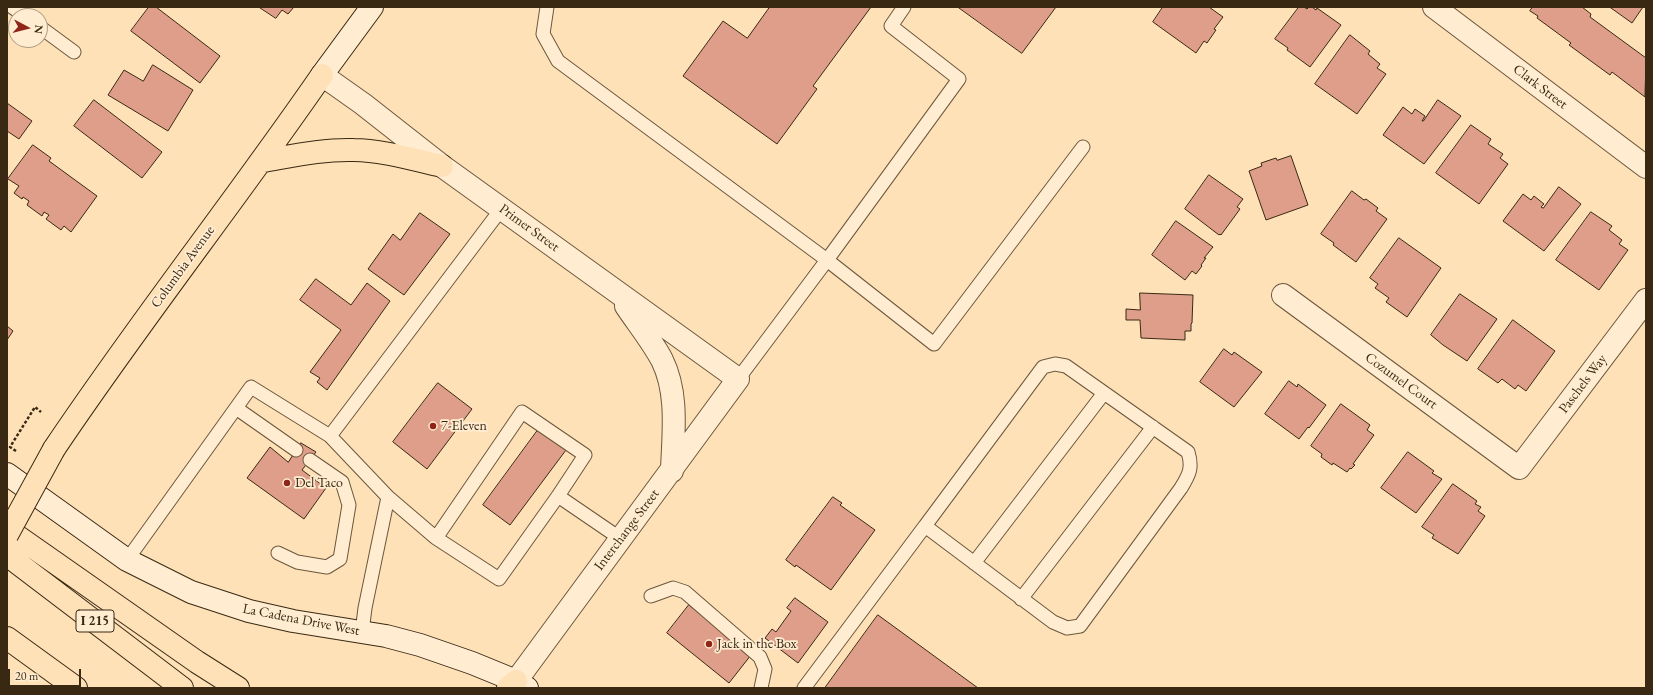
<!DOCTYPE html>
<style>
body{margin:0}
#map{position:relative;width:1653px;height:695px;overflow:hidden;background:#ffe1b8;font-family:"EB Garamond",serif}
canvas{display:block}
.frame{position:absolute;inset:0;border:8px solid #392913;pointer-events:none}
.north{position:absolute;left:8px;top:8px;width:40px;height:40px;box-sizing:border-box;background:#ffecd1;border:1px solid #b09e85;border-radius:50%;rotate:97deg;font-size:11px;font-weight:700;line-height:16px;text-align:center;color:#392913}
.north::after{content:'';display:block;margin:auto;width:14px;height:18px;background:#8f2418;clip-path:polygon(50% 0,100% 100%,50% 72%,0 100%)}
.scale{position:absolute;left:8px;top:669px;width:73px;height:18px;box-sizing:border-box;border:2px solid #392913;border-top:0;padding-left:5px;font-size:12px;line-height:14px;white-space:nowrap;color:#392913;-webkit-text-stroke:3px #ffecd1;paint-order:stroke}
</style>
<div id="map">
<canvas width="1653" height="695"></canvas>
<div class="frame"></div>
<div class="north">N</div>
<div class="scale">20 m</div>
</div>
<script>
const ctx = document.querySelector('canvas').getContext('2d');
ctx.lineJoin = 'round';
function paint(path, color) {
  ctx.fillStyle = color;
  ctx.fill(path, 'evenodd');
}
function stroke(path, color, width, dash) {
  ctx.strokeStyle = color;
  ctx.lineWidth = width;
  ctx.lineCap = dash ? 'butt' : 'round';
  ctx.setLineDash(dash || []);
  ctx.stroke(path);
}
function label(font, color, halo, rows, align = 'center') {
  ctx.font = font + ' "EB Garamond",serif';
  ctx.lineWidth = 3.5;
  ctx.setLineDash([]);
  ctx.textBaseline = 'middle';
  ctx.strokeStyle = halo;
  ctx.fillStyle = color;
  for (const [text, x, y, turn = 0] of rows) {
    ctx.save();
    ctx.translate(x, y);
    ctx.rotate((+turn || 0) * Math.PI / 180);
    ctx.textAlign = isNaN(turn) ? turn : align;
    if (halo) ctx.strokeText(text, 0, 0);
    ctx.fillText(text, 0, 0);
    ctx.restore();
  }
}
const building = new Path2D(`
 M149 7H156L220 56 200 83 131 31Z
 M259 7H294L288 14 282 10 276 18Z
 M770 7H871L813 86 817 89 777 144 683 76 723 21 747 38Z
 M958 7H1056L1022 53Z
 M1163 7H1209L1223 17 1214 29 1216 30 1207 43 1204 41 1196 53 1153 22Z
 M1299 7H1304L1307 9 1309 7H1312L1316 10 1317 8 1341 25 1310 67 1287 50 1288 48 1275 39Z
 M1533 7H1582L1591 14 1590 17 1646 58 1645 97 1612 72 1610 75 1569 45 1571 43 1537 18 1538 16 1530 11Z
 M1612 7H1643L1632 23 1611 8Z
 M1350 35 1370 51 1368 54 1380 64 1377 68 1386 74 1357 114 1315 84Z
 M153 65 193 90 168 131 108 95 124 70 143 81Z
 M94 100 162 152 142 178 74 126Z
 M1438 100 1461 116 1424 164 1383 135 1403 107 1412 114 1415 109 1425 116 1422 121H1423Z
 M7 103 32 121 19 139 7 131Z
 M1471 125 1491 139 1488 144 1503 154 1500 158 1508 164 1479 204 1436 173Z
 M33 145 51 158 49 161 97 196 71 232 64 226 61 230 46 219 49 215 44 212 42 216 27 205 29 201 23 197 22 199 14 193 19 186 8 179Z
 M1291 156 1308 205 1266 220 1249 171 1262 166 1261 163 1276 158 1277 160Z
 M1209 175 1243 199 1237 207 1240 209 1221 235 1220 234 1219 235 1185 209Z
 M1559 187 1581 204 1544 251 1503 221 1523 194 1531 200 1534 196 1544 204 1541 207 1543 208Z
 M1352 191 1364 200 1366 199 1378 208 1376 211 1387 219 1356 262 1333 245 1334 243 1321 234Z
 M1591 212 1612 226 1609 230 1622 240 1619 244 1628 250 1599 290 1556 260Z
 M420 213 450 234 404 295 368 269 393 234 400 240Z
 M1176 221 1213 247 1204 258H1206L1201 265 1202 266 1196 274 1192 271 1185 280 1152 255Z
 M1399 238 1441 268 1407 317 1386 302 1389 298 1375 288 1378 284 1370 278Z
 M316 279 351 305 367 283 390 301 327 390 317 382 320 378 310 372 341 330 300 300Z
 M1140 293 1193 295 1192 323 1191 324V331H1185V340L1141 338 1140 320H1126V309L1140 310Z
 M1460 294 1497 319 1467 361 1443 345 1431 335Z
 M1513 320 1555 351 1526 391 1518 385 1515 389 1502 379 1498 383 1478 369Z
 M7 326 13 331 7 340Z
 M1224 349 1232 355 1234 352 1262 372 1234 407 1200 382Z
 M1289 381 1297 387 1298 384 1326 405 1309 428 1308 427 1299 439 1265 414Z
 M438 383 472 409 427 469 393 442Z
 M1341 404 1370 425 1367 430 1374 435 1353 464 1355 465 1351 469 1350 468 1347 472 1333 463 1332 465 1321 457 1322 454 1311 446Z
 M538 430 566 450 510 525 483 505Z
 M301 443 316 452 302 470 326 488 304 519 247 478 270 447 288 462Z
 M1408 452 1434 471 1432 473 1442 479 1416 513 1381 488Z
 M1453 484 1477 501 1475 504 1481 507 1478 511 1485 516 1458 554 1432 538 1434 535 1422 527Z
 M833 497 842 503 840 505 875 530 831 590 796 565 795 567 786 560Z
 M795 598 828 622 798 663 765 638 772 629 776 632 791 611 787 608Z
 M689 605 751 655 729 683 667 633Z
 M878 615 978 688H825Z`);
const path = new Path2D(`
 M16 451 10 447 35 407 41 412`);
const service = new Path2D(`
 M12 7 25 16
 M547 7 543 34 558 61 827 260 738 379
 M904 7 891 26 959 79 827 260 934 344 1083 147
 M40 27 74 52
 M1055 364 1066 366 1188 452C1193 468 1189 475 1181 488L1080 626 1067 628 1053 622 925 526 1043 367Z
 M236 408 296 450
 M330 436 502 208
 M558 496 621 539
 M278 553 297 562 327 567 340 559 349 505 342 482 310 460
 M127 560 251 387 330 436 388 497 436 538 499 579 558 496 585 455 522 412 436 538
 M974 563 1104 393
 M651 596 673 588 685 592 760 657 765 669 761 688
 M1021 599 1153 427
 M362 632 365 608 388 497
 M804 688 925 526`);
const minor = new Path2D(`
 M1434 7 1646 167
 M1283 295 1519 468 1646 300`);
const tertiary = new Path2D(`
 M322 75 363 104 442 166 738 379 516 681
 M626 306C638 324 652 341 662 360 679 394 673 435 672 471`);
const secondary = new Path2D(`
 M322 75 372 7
 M7 474 127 560 191 592 249 611 293 621 386 636 420 645 472 663 516 681 527 688`);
const primary = new Path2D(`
 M262 161C292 156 323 149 354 150 381 150 415 160 442 166
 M54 449C139 322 235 201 322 75`);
const motorway = new Path2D(`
 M7 529 197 662 238 688
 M7 555 182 688
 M7 638 76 688
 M508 688 516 681`);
const primaryBridge = new Path2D(`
 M7 535 54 449`);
const markers = [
 [433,426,4,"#8f2418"],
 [287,483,4,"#8f2418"],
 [709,644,4,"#8f2418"]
];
const shields = [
 [95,621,38]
];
const shieldNames = [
 ["I 215",95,621]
];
const streetNames = [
 ["Clark Street",1540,87,37],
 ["Primer Street",529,228,36],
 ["Columbia Avenue",183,267,-54],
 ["Cozumel Court",1401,381,36],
 ["Paschels Way",1583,384,-53],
 ["Interchange Street",627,530,-53],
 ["La Cadena Drive West",301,620,11]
];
const poiNames = [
 ["7-Eleven",441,426],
 ["Del Taco",295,483],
 ["Jack in the Box",717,644]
];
paint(building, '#de9e89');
stroke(building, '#392913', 1);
stroke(service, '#6a573c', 15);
stroke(minor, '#6a573c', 24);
stroke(tertiary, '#6a573c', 24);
stroke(secondary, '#392913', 24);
stroke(primary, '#392913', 24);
stroke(motorway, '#392913', 24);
stroke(path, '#392913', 2.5, [3, 2]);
stroke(service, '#ffecd1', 13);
stroke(minor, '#ffecd1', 22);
stroke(tertiary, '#ffecd1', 22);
stroke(secondary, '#ffecd1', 22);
stroke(primary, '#ffe1b8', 22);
stroke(motorway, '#ffe1b8', 22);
stroke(primaryBridge, '#392913', 24, []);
stroke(primaryBridge, '#ffe1b8', 22);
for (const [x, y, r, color] of markers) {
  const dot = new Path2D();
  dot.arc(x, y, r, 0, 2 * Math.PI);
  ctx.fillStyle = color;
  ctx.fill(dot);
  stroke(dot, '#ffecd1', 1.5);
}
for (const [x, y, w] of shields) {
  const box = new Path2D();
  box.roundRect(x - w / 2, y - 11, w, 22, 3);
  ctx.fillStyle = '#ffecd1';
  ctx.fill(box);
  stroke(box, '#392913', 1);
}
label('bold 13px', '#392913', null, shieldNames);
label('14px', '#392913', '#ffecd1', streetNames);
label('14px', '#392913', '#ffecd1', poiNames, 'left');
</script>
